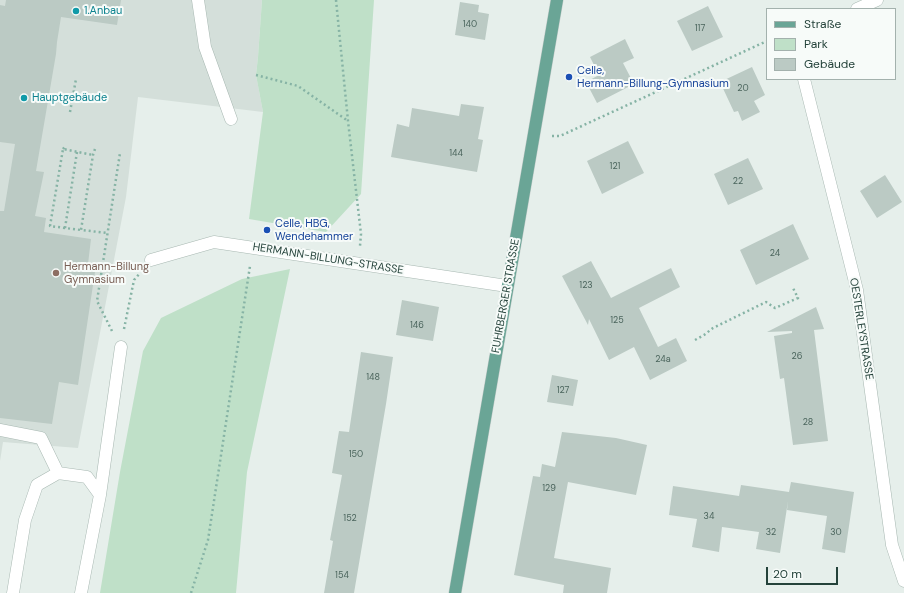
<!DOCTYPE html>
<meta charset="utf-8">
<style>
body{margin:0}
#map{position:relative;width:904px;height:593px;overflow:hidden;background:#e6efeb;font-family:"DM Sans",sans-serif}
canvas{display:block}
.legend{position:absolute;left:766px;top:8px;width:130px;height:72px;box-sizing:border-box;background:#f7fbf9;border:1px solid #a3b1ad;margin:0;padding:5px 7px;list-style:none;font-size:12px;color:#24423a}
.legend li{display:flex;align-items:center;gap:8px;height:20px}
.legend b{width:20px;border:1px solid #a3b1ad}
.scale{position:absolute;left:766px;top:567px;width:72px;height:18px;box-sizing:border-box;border:2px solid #24423a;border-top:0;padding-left:5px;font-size:12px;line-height:14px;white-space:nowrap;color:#24423a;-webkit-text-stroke:3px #f7fbf9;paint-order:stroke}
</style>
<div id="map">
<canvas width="904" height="593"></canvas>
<ul class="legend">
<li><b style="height:5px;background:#6aa596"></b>Straße</li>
<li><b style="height:11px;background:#bfe0c8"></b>Park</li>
<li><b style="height:11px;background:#bbcac4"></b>Gebäude</li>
</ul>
<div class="scale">20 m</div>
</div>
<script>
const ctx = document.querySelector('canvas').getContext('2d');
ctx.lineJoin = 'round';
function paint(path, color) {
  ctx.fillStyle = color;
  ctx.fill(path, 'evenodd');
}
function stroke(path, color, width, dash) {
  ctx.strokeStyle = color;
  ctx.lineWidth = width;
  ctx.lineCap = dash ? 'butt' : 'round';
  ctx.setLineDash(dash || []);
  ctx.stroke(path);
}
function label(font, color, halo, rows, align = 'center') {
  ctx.font = font + ' "DM Sans",sans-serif';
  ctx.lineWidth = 4;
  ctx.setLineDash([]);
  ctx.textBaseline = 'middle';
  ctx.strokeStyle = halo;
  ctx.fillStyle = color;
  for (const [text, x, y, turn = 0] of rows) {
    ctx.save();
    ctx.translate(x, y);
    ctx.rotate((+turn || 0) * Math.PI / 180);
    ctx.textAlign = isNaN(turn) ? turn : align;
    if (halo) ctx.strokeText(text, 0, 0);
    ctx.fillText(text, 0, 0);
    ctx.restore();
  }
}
const built = new Path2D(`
 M0 0H262L258 57 256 75 263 112 138 97 126 197 78 448 3 442 0 461Z`);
const green = new Path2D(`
 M262 0H374L361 194 326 232 249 219 263 112 256 75 258 57Z
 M290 269 247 472 236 593H100L120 472 143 351 161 318 242 279Z`);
const building = new Path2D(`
 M6 0H121L117 25 61 17 57 42 56 54 36 171 44 172 35 216 46 218 44 232 91 239 88 264 96 265 78 385 59 382 52 424 0 418V211H4L15 144 0 142V5L5 6Z
 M460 2 479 5 478 12 489 14 485 40 455 35Z
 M708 6 723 37 692 51 677 21Z
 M625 39 634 58 623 63 634 84 597 103 586 82 599 75 590 57Z
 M752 67 765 95 754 101 760 112 742 121 738 111 734 112 720 82Z
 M461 104 484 107 478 139 483 140 477 172 391 157 397 124 409 127 412 108 459 116Z
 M628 141 644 173 602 194 587 161Z
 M748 158 763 189 728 205 714 174Z
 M885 175 902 202 877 218 860 191Z
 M793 224 809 259 756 285 740 250Z
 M591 261 611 298 671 268 680 287 639 308 658 347 676 338 687 361 650 380 634 347 609 360 589 319 588 325 562 276Z
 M402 300 439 307 433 341 396 335Z
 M816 307 824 329 814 330 828 441 793 445 784 378 780 379 774 336 792 333V331L767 332Z
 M361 352 393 357 386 404 354 593H324L333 541 330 540 342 475 332 473 339 431 349 432Z
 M552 375 578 380 573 406 547 402Z
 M562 432 616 438 647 445 636 495 568 482 554 558 611 568 607 593H563L564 585 514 575 533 476 540 477 542 464 555 467Z
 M791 482 854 492 845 553 822 549 827 516 787 510 788 501 780 553 756 549 759 532 722 527 719 552 692 547 697 519 669 515 673 486 739 496 741 485 789 492Z`);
const path = new Path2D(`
 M336 0 348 121 361 234 360 246
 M256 75 298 86 348 121
 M70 112 76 79
 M552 136H560L767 41
 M63 149 66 145
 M95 149 93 155 81 230 108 233
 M77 152 65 228 81 230
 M65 228 50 226 63 149 93 155
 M124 329 134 280 140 273
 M112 331 97 301 120 153
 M695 340 704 335 713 328 766 302 775 308 798 298 793 288
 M191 593 208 540 250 266`);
const minor = new Path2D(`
 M198 0 205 47 231 119
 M857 9 877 0
 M804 79 857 290 892 545 904 581
 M151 260 214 242 507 286
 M0 430 41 438 58 473
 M13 593 25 520 37 485 58 473 87 477 100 495
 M81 593 100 495 121 347`);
const major = new Path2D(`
 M455 593 557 0`);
const markers = [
 [76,11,4,"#0f9aa8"],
 [569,77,4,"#1a4fb4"],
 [24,98,4,"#0f9aa8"],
 [267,230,4,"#1a4fb4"],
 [56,273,4,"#8d6e63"]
];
const numberNames = [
 ["140",470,25],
 ["117",700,29],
 ["20",743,89],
 ["144",456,154],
 ["121",615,167],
 ["22",738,182],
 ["24",775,254],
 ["123",586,286],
 ["125",617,321],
 ["146",417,326],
 ["26",797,357],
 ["24a",663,360],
 ["148",373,378],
 ["127",563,391],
 ["28",808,423],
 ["150",356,455],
 ["129",549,489],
 ["34",709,517],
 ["152",350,519],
 ["32",771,533],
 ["30",836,533],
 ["154",342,576]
];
const cultureNames = [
 ["1.Anbau",84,11],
 ["Hauptgebäude",32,98]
];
const transitNames = [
 ["Celle,",577,71],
 ["Hermann-Billung-Gymnasium",577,84],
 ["Celle, HBG,",275,224],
 ["Wendehammer",275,237]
];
const streetNames = [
 ["HERMANN-BILLUNG-STRASSE",328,259,9],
 ["FUHRBERGER STRASSE",506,296,-80],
 ["OESTERLEYSTRASSE",861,329,81]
];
const educationNames = [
 ["Hermann-Billung",64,267],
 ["Gymnasium",64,280]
];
paint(built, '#d4dfda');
paint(green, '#bfe0c8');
paint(building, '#bbcac4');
stroke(minor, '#a8b8b2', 13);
stroke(major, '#c2cac8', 13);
stroke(path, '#86b3a5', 2.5, [2, 3]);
stroke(minor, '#fff', 12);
stroke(major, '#6aa596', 12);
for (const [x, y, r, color] of markers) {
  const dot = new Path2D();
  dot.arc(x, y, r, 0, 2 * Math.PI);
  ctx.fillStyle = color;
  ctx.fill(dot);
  stroke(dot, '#f7fbf9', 1.5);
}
label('9px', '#4a645c', null, numberNames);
label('11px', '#0d838f', '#f7fbf9', cultureNames, 'left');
label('11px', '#164399', '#f7fbf9', transitNames, 'left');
label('11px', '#24423a', '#f7fbf9', streetNames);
label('11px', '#785e54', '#f7fbf9', educationNames, 'left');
</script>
